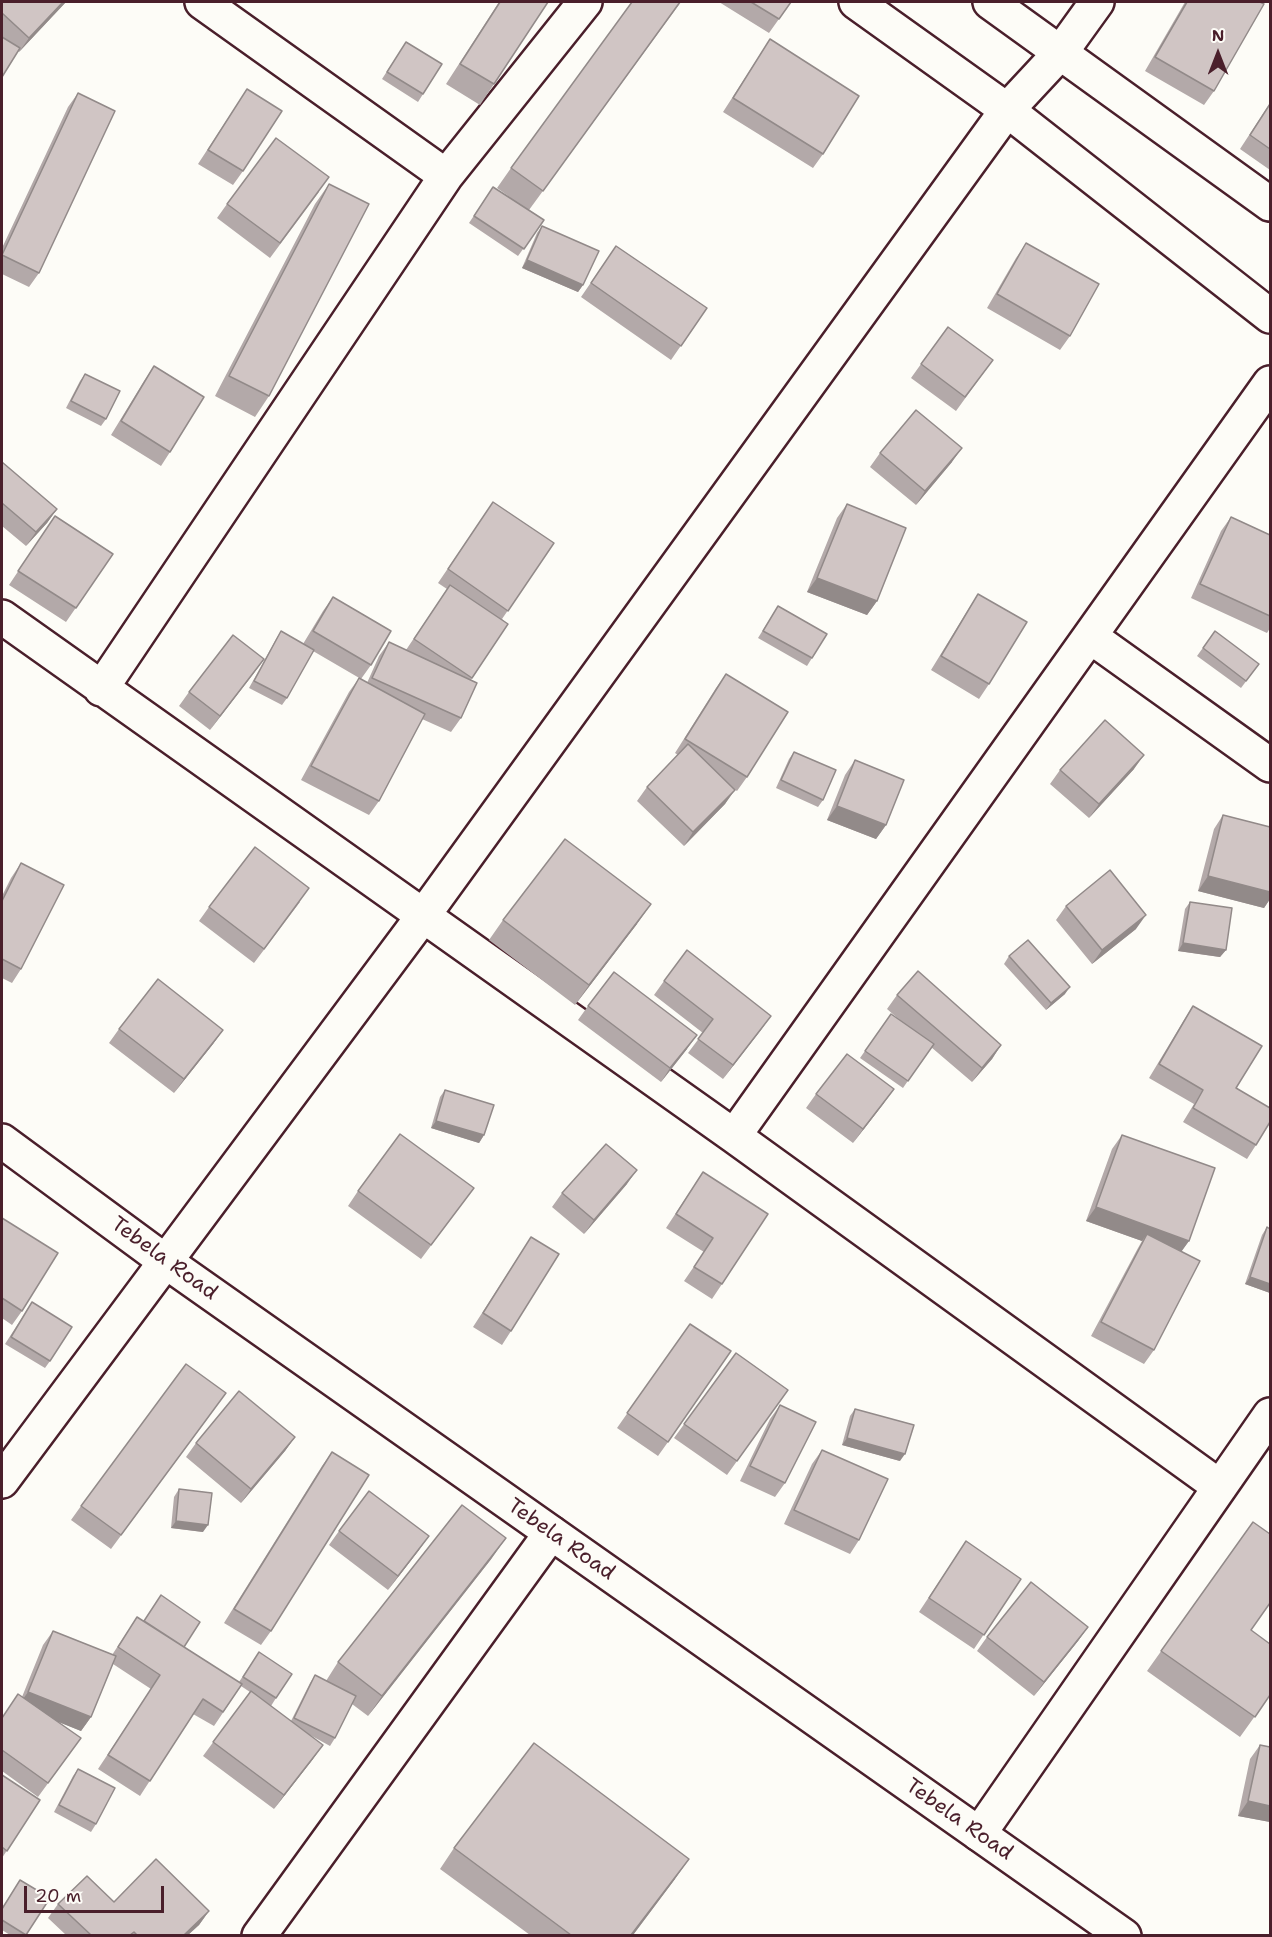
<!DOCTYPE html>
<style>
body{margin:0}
#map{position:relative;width:1272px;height:1937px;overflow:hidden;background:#fdfcf7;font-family:"Shantell Sans",sans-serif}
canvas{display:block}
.frame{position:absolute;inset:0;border:3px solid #4a1f2b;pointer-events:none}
.north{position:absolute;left:1188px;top:24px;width:60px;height:60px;-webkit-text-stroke:4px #fdfcf7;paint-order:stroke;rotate:0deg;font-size:16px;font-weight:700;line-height:24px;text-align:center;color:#4a1f2b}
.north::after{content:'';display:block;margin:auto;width:21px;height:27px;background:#4a1f2b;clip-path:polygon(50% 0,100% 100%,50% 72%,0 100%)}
.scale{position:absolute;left:24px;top:1886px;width:140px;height:27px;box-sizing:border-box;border:3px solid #4a1f2b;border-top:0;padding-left:8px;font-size:18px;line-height:21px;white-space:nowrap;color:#4a1f2b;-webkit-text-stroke:4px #fdfcf7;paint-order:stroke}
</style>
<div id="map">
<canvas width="1272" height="1937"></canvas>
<div class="frame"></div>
<div class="north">N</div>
<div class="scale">20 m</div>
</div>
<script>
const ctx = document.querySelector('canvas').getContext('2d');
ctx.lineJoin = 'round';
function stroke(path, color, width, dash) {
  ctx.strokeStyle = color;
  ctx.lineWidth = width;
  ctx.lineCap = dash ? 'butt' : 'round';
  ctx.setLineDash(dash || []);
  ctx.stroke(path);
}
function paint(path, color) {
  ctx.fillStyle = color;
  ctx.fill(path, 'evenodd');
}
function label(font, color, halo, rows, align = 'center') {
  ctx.font = font + ' "Shantell Sans",sans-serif';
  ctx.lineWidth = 5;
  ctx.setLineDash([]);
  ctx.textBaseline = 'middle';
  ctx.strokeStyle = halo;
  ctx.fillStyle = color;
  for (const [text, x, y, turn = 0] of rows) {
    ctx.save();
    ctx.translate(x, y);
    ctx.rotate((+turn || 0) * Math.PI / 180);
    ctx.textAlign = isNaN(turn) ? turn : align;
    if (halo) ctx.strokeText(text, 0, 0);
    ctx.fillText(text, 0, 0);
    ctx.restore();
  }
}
const minor = new Path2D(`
 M202 2 446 176
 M2 617 734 1136 1220 1487
 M1091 637 1270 765
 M101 689 446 176 585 2
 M734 1136 1270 383
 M2 1481 423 916 1007 110 1061 52 1097 2
 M979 1834 1270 1415
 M259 1936 551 1533`);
const secondary = new Path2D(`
 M856 2 1007 110 1270 316
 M990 2 1270 204`);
const primary = new Path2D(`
 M2 1141 165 1261 1124 1936`);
const wall = new Path2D(`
 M2 2H66L19 52 2 36Z
 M499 2H548L494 84 480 105 446 84Z
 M681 2 529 210 544 220 518 256 469 223 493 187 511 198 497 188 511 168Z
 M719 2H791L769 33Z
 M1185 2H1260L1214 91 1204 105 1145 71Z
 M770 39 823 154 813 168 723 112Z
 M406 42 442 64 418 102 382 79Z
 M247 89 243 171 233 185 198 164Z
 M78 93 39 273 29 287 2 274V248L68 107Z
 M1270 103V170L1240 149Z
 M329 184 269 396 255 417 215 396 315 204Z
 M319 192 270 258 217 218 227 204Z
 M542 226 583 285 578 292 522 268 537 233Z
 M1026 243 1070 336 1060 350 987 308 1016 258Z
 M616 246 707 308 671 360 581 297Z
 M993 360 956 411 911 378 921 364Z
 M154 366 170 452 161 466 111 435 144 381Z
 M85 374 106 419 101 426 66 408 80 381Z
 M880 453 952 462 916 505 870 467Z
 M2 462 57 509 47 523 26 546 2 526Z
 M493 502 554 543 502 619 508 624 471 680 461 718 451 732 422 719 379 801 369 815 301 780 349 692 359 678 367 683 379 656 389 642 406 650 447 589 438 583Z
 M847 504 877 601 867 615 807 592 837 518Z
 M55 516 113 554 66 622 9 585Z
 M1231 517 1270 535V628L1267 633 1191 598 1221 531Z
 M978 594 989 684 979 699 931 670 969 608Z
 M333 597 371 665 361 679 313 651 287 698 282 705 249 688 276 639 281 631 303 644 323 611Z
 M778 606 812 658 807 666 758 638Z
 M1215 631 1259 664 1241 688 1197 656Z
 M264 659 210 730 179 706 189 692Z
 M726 674 747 777 737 791 734 789 725 804 684 846 637 801 647 787 678 755 675 753 716 688Z
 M794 752 823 800 818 807 776 788 789 759Z
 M855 760 886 825 876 839 827 820 845 775Z
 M1134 769 1089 818 1050 784 1060 770Z
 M1223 815 1270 827V899L1264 908 1198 891 1214 829Z
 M21 863V969L12 983 2 978V896L11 878Z
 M300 902 254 963 199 921 209 907Z
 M1190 902 1226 950 1220 957 1178 951 1185 909Z
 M1066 906 1136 929 1092 964 1056 920Z
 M503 920 637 924 575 1005 489 940Z
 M1009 956 1065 994 1046 1010 1004 964Z
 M664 981 771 1016 723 1079 688 1053 703 1033 654 995Z
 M897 995 1001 1045 992 1059 972 1082 931 1047 903 1088 860 1058 891 1014 902 1022 887 1009Z
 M588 1006 687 1049 661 1082 578 1020Z
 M1193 1006 1236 1088 1256 1145 1247 1159 1183 1122 1194 1104 1149 1078 1184 1020Z
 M119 1029 223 1030 213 1044 174 1093 109 1043Z
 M445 1090 484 1135 479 1143 431 1128 440 1097Z
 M816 1094 884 1103 853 1143 806 1108Z
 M1122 1135 1189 1241 1181 1251 1154 1350 1144 1364 1091 1336 1138 1248 1142 1241 1086 1221 1112 1149Z
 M703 1172 722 1284 712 1299 684 1281 704 1252 666 1228Z
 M627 1184 584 1234 552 1207 562 1193Z
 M474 1188 421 1259 348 1206 358 1191Z
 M2 1218 22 1311 12 1325 2 1318Z
 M1267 1227 1270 1293 1245 1284 1262 1235Z
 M531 1237 511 1331 502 1345 473 1327Z
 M32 1302 50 1361 45 1368 5 1344Z
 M690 1324 668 1442 658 1456 617 1428Z
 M736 1353 788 1390 727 1475 674 1438Z
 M780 1405 785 1483 775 1497 740 1481 770 1419Z
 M216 1407 111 1549 71 1520 81 1506Z
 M855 1409 900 1461 842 1445 850 1416Z
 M295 1437 285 1451 241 1503 186 1457 196 1443Z
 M822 1450 859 1540 850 1554 784 1524 812 1464Z
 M332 1452 271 1631 261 1645 224 1623 322 1466Z
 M179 1489 203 1532 171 1528 174 1497Z
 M1253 1522 1251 1630 1270 1695 1240 1737 1147 1671Z
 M339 1531 419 1550 388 1590 329 1545Z
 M966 1541 1021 1579 974 1649 919 1612Z
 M492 1558 368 1716 352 1704 335 1738 330 1746 310 1735 313 1759 274 1809 203 1756 250 1692 241 1686 214 1726 193 1714 140 1796 98 1769 151 1689 113 1664 91 1717 81 1731 57 1721 81 1738 38 1797 2 1771V1718L22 1697 43 1645 53 1631 112 1655 137 1617 239 1682 259 1652 276 1698 271 1706 291 1721 310 1683 315 1675 326 1681 338 1662Z
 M1088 1627 1078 1641 1034 1696 977 1651 987 1637Z
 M1260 1745 1270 1822 1238 1816 1250 1759Z
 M78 1769 96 1824 91 1832 54 1812 73 1776Z
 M2 1775 40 1800 2 1858Z
 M454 1848 675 1879 633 1935H530L440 1869Z
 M20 1880 50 1898 26 1935H10L2 1930V1908Z
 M114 1902 209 1911 199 1925 188 1935H66L48 1918 58 1904Z`);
const shadedWall = new Path2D(`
 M63 2H66L19 52 29 38Z
 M527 260 583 285 578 292 522 268Z
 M962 448 952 462 916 505 925 491Z
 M57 509 47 523 26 546 36 532Z
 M817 578 877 601 867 615 807 592Z
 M264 659 254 673 210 730 220 716Z
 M1144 755 1134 769 1089 818 1099 804Z
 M735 790 725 804 684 846 693 832Z
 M837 806 886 825 876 839 827 820Z
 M1208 876 1270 892V899L1264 908 1198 891Z
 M651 904 637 924 575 1005 589 985Z
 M1146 915 1136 929 1092 964 1102 950Z
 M1183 943 1226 950 1220 957 1178 951Z
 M1070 987 1065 994 1046 1010 1051 1003Z
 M771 1016 761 1030 723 1079 733 1065Z
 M223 1030 213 1044 174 1093 184 1079Z
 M697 1035 687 1049 661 1082 670 1068Z
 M1001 1045 992 1059 972 1082 982 1068Z
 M894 1089 884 1103 853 1143 863 1129Z
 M436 1121 484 1135 479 1143 431 1128Z
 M637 1170 627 1184 584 1234 594 1220Z
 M1096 1207 1189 1241 1179 1255 1147 1234 1142 1241 1086 1221Z
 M1250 1277 1270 1284V1293L1245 1284Z
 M295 1437 285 1451 241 1503 251 1489Z
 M847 1438 905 1454 900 1461 842 1445Z
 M176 1521 208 1525 203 1532 171 1528Z
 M429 1536 419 1550 388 1590 398 1576Z
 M506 1538 492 1558 368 1716 382 1696Z
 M1088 1627 1078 1641 1034 1696 1044 1682Z
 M28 1692 91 1717 81 1731 18 1706Z
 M323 1745 313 1759 274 1809 284 1795Z
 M1248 1801 1270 1806V1822L1238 1816Z
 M689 1859 675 1879 633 1935H631Z
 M209 1911 199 1925 188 1935H184Z`);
const building = new Path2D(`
 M2 2H63L29 38 2 13Z
 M500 2H548L494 84 460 64Z
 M632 2H680L543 191 511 168Z
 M751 2H791L779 19Z
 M1187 2H1260L1264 4 1214 91 1155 57Z
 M2 37 20 48 2 77Z
 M770 39 859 96 823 154 733 98Z
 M406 42 442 64 423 94 387 72Z
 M247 89 282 111 243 171 208 150Z
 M78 93 115 111 39 273 2 255Z
 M1270 104V149L1250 135Z
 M276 138 329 177 280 243 227 204Z
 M329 184 369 204 269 396 229 376Z
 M493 187 544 220 524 249 474 216Z
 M542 226 599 251 583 285 527 260Z
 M1026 243 1099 284 1070 336 997 294Z
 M616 246 707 308 681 346 591 283Z
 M948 327 993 360 965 397 921 364Z
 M154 366 204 397 170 452 121 421Z
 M85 374 120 391 106 419 71 401Z
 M916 410 962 448 925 491 880 453Z
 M2 462 57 509 36 532 2 503Z
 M493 502 554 543 508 611 448 569Z
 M847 504 906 528 877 601 817 578Z
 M55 516 113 554 76 608 18 571Z
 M1231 517 1270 535V616L1200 584Z
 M450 585 508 624 472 678 414 639Z
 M978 594 1027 622 989 684 941 656Z
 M333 597 391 631 371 665 313 631Z
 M778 606 827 634 812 658 763 631Z
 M281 631 314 650 287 698 254 681Z
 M1215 631 1259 664 1246 681 1203 648Z
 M233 635 264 659 220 716 189 692Z
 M389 642 477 683 461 718 372 678Z
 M726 674 788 712 747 777 685 739Z
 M359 678 425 714 379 801 311 766Z
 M1105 720 1144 755 1099 804 1060 770Z
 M688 744 735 790 693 832 647 787Z
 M794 752 836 770 823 800 781 780Z
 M855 760 904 780 886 825 837 806Z
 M1223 815 1270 827V892L1208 876Z
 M565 839 651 904 589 985 503 920Z
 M255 847 309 888 264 949 209 907Z
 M21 863 64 885 21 969 2 959V901Z
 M1110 870 1146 915 1102 950 1066 906Z
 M1190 902 1232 908 1226 950 1183 943Z
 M1028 940 1070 987 1051 1003 1009 956Z
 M687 950 771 1016 733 1065 698 1039 713 1019 664 981Z
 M918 971 1001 1045 982 1068 897 995Z
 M614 972 697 1035 670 1068 588 1006Z
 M158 979 223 1030 184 1079 119 1029Z
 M1193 1006 1262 1046 1236 1088 1270 1108V1122L1256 1145 1193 1108 1203 1090 1159 1064Z
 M891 1014 934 1044 908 1081 865 1051Z
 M847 1054 894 1089 863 1129 816 1094Z
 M445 1090 494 1105 484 1135 436 1121Z
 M400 1134 474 1188 431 1245 358 1191Z
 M1122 1135 1215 1168 1189 1241 1096 1207Z
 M606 1144 637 1170 594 1220 562 1193Z
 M703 1172 768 1214 722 1284 694 1267 713 1238 676 1214Z
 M2 1218 58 1253 22 1311 2 1298Z
 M1267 1227 1270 1229V1284L1250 1277Z
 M1147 1234 1200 1261 1154 1350 1101 1322Z
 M531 1237 559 1254 511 1331 483 1313Z
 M32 1302 72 1327 50 1361 11 1337Z
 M690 1324 731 1351 668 1442 627 1413Z
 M736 1353 788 1390 737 1461 684 1424Z
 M186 1364 226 1393 121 1535 81 1506Z
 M239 1391 295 1437 251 1489 196 1443Z
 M780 1405 816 1422 785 1483 750 1466Z
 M855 1409 914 1425 905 1454 847 1438Z
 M822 1450 888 1479 859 1540 794 1510Z
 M332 1452 369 1475 271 1631 234 1609Z
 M179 1489 212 1493 208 1525 176 1521Z
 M369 1491 429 1536 398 1576 339 1531Z
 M462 1505 506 1538 382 1696 338 1662Z
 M1253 1522 1270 1534V1603L1251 1630 1270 1644V1695L1255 1717 1161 1651Z
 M966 1541 1021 1579 984 1635 929 1598Z
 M1031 1582 1088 1627 1044 1682 987 1637Z
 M161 1595 200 1622 184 1647 144 1621Z
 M137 1617 242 1684 223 1712 203 1699 150 1781 108 1755 160 1675 118 1647Z
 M53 1631 116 1656 91 1717 28 1692Z
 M259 1652 292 1674 276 1698 243 1677Z
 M315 1675 356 1696 335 1738 294 1718Z
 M251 1691 323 1745 284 1795 213 1742Z
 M18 1694 81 1738 48 1783 2 1750V1718Z
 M534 1743 689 1859 631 1935H571L454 1848Z
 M1260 1745 1270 1747V1806L1248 1801Z
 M78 1769 115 1788 96 1824 59 1805Z
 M2 1775 40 1800 7 1851 2 1847Z
 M156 1859 209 1911 184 1935H137L134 1932 130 1935H91L58 1904 87 1876 114 1902Z
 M20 1880 50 1898 26 1935 2 1920V1909Z`);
const streetNames = [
 ["Tebela Road",164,1259,36],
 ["Tebela Road",561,1540,35],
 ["Tebela Road",959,1820,35]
];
stroke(minor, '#4a1f2b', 38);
stroke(secondary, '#4a1f2b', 38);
stroke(primary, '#4a1f2b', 38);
stroke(minor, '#fdfcf7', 33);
stroke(secondary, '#fdfcf7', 33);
stroke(primary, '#fdfcf7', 33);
paint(wall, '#b3a9a9');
paint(shadedWall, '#928a89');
paint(building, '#d0c5c4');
stroke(building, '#928a89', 1.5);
label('21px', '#4a1f2b', '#fdfcf7', streetNames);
</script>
